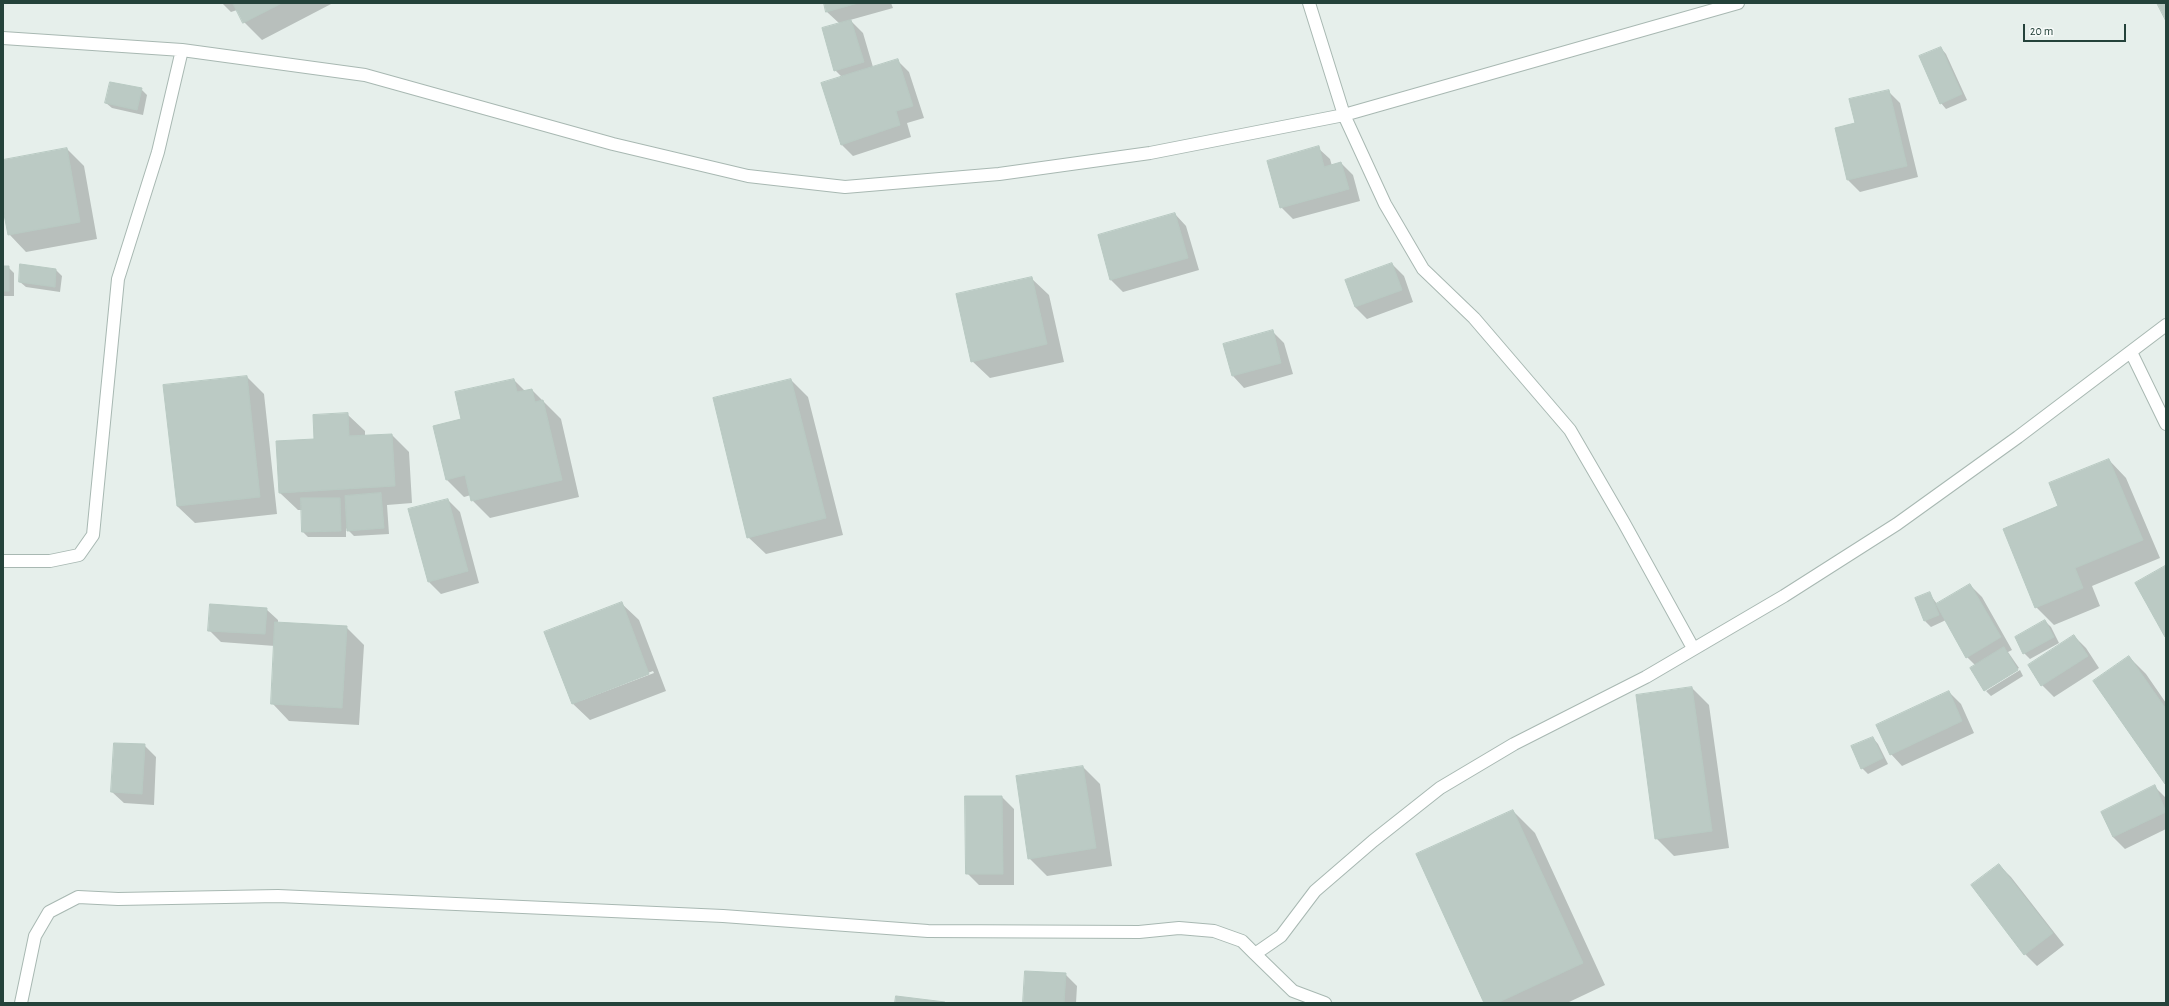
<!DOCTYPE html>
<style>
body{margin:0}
#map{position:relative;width:2169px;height:1006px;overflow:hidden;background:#e6efeb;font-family:"Alegreya Sans",sans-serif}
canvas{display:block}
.frame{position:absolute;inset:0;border:4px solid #24423a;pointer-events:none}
.scale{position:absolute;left:2023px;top:24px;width:103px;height:18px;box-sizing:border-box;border:2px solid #24423a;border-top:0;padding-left:5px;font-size:12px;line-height:14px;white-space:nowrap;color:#24423a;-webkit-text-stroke:3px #f7fbf9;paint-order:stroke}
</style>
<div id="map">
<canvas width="2169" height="1006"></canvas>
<div class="frame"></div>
<div class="scale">20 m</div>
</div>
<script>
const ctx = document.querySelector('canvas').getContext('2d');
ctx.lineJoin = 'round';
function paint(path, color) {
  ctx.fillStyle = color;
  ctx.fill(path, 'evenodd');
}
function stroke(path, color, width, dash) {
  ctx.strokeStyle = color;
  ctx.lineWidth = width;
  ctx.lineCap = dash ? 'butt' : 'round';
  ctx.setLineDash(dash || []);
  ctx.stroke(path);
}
const shadow = new Path2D(`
 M222 3H333L262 40 244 22 237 10 231 12Z
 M825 3H891L893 8 850 20 863 33 873 67 897 60 909 72 924 118 907 123 911 137 853 156 841 144 842 77 835 70 840 24 827 12Z
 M1941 48 1946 54 1967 100 1946 109 1941 103Z
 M141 89 147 95 143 115 112 108 106 103Z
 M1888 91 1900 103 1918 177 1860 192 1848 180 1856 123Z
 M1318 148 1330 159 1332 166 1341 163 1353 175 1360 201 1293 219 1281 207Z
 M67 149 84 166 97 239 26 252 9 234 3 204V161Z
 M1175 214 1186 226 1199 270 1123 292 1111 280 1099 236Z
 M1392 264 1404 276 1413 302 1367 319 1355 307 1346 280Z
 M3 267H8L14 273V296H3Z
 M56 270 62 276 60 292 26 287 20 282Z
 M1031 278 1049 295 1064 362 990 378 972 361Z
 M1272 331 1284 343 1293 374 1244 388 1233 376Z
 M247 377 264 394 277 514 195 523 177 506Z
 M514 380 525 391 532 390 561 419 579 497 490 518 472 500 471 495 464 497 447 480Z
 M791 380 808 397 843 535 766 554 748 537Z
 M347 414 365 431V436L392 435 409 452 412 503 387 505 389 534 354 536 346 528V537H308L303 532 302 510H298L280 493 315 439Z
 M2109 460 2126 478 2160 558 2092 586 2100 606 2054 625 2036 607 2059 507Z
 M448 500 460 512 479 583 441 594 429 582Z
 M2165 568H2166V637L2136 584Z
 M1970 585 1982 597 2012 650 2008 652 2019 668 1985 689 1976 666 1967 657 1946 620 1931 627 1925 621 1916 598 1929 593 1937 604Z
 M621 603 639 620 666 691 590 720 572 703ZM653 671 654 673 580 701V699Z
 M266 609 278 620V624L346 627 364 645 359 725 289 721 272 703 275 646 221 642 209 630Z
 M2045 621 2051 627 2059 643 2030 659 2024 653Z
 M2074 636 2086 648 2099 668 2054 697 2042 685Z
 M2129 657 2146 674 2166 703V784L2095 681Z
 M2020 670 2023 676 1991 696 1986 691Z
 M1692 688 1709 705 1729 848 1674 856 1656 838Z
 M1949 692 1961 704 1974 733 1902 766 1891 754Z
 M1873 738 1878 744 1888 764 1868 774 1862 768Z
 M144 745 156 757 154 805 124 803 112 792Z
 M1083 767 1100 784 1112 866 1047 876 1029 858Z
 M2155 787 2166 798V829L2125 849 2113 837 2102 812Z
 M1002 797 1014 809V885H979L967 873Z
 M1513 811 1535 833 1605 985 1567 1003H1485Z
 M1999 865 2011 877 2064 945 2037 966 2025 954Z
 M1065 974 1077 986 1076 1003H1024Z`);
const building = new Path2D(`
 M233 3H282L243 23Z
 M824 3H858L826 12Z
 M2157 3H2166V21Z
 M851 20 864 62 834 71 822 28Z
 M1941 47 1962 94 1940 104 1919 56Z
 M898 59 913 106 896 111 900 125 841 145 821 83Z
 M110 82 142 88 137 110 105 103Z
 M1889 90 1907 166 1847 180 1835 128 1855 123 1849 99Z
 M1319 146 1324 167 1341 162 1349 189 1280 208 1267 161Z
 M67 148 80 222 8 235 3 209V160Z
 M1175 213 1188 258 1110 280 1098 235Z
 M1392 263 1402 290 1355 307 1345 280Z
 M20 264 56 269 55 287 19 282Z
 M3 266H9V291H3Z
 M1032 277 1047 344 971 362 956 294Z
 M1273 330 1281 363 1232 376 1223 344Z
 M247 376 260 497 177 506 163 385Z
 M514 379 517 392 532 389 535 402 543 400 562 480 471 501 465 475 446 480 433 426 461 419 455 392Z
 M791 379 826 518 747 538 713 398Z
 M348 413 349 436 392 434 395 486 279 493 276 441 314 439 313 415Z
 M2109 459 2143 540 2075 568 2083 588 2035 608 2003 529 2058 506 2049 483Z
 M381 493 384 528 347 531 345 496Z
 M301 498H340L341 531 302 532Z
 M448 499 468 571 428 582 408 509Z
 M2165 566 2166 636 2165 637 2135 583Z
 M1970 584 2001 637 1966 658 1936 604Z
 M1930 592 1939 615 1924 621 1915 598Z
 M622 602 649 674 572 704 544 632Z
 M210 604 267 608 265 634 208 631Z
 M2045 620 2054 637 2023 654 2015 637Z
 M275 622 347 626 342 708 271 704Z
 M2074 635 2088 656 2041 686 2028 665Z
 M2004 647 2018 670 1984 691 1970 668Z
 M2129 656 2166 709 2165 784 2093 681Z
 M1692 687 1712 831 1655 839 1636 695Z
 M1949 691 1962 721 1890 755 1876 725Z
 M1873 737 1883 758 1861 769 1851 746Z
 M114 743 145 744 142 794 111 792Z
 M1083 766 1096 848 1028 859 1016 776Z
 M2155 785 2166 812 2113 837 2101 812Z
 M965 796H1002L1003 874H966Z
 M1513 810 1583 963 1497 1003H1484L1416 854Z
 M1999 864 2053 933 2024 955 1971 885Z
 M1025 971 1066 973 1064 1003H1023Z
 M896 996 945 1002V1003H895Z`);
const minor = new Path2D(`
 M1309 3 1344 115 1385 204 1423 269 1474 318 1570 430 1624 523 1693 648
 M3 38 182 50 365 75 613 144 748 176 845 187 999 174 1150 153 1344 115 1738 3
 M2131 352 2166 424
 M3 561H50L79 555 93 535 118 279 158 152 182 50
 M1255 954 1293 991 1325 1003
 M21 1003 35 936 49 912 78 897 118 899 278 896 723 916 928 931 1139 932 1179 928 1214 931 1242 941 1255 954 1281 936 1315 891 1373 841 1440 788 1514 744 1646 677 1784 596 1897 524 2018 437 2166 325`);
paint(shadow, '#0003');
paint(building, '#bbcac4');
stroke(building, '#b8c9c2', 1);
stroke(minor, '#a8b8b2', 14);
stroke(minor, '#fff', 12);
</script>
